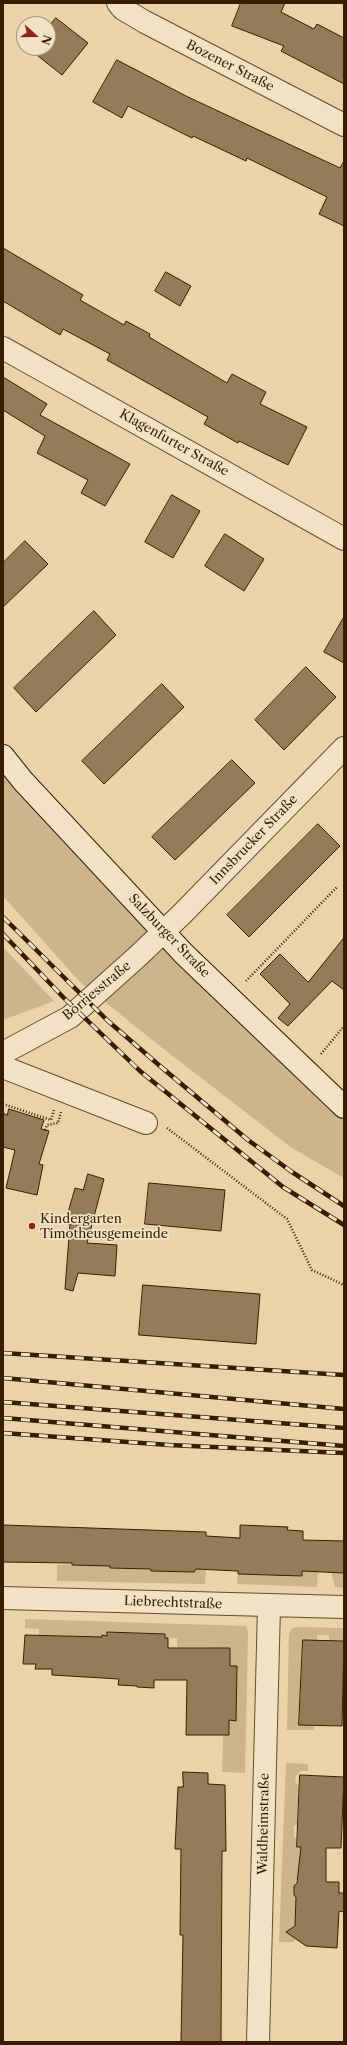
<!DOCTYPE html>
<meta charset="utf-8">
<style>
body{margin:0}
#map{position:relative;width:347px;height:2045px;overflow:hidden;background:#ead3a8;font-family:"Libre Caslon Text",serif}
canvas{display:block}
.frame{position:absolute;inset:0;border:4px solid #381e01;pointer-events:none}
.north{position:absolute;left:16px;top:16px;width:40px;height:40px;box-sizing:border-box;background:#f1e2c6;border:1px solid #a79477;border-radius:50%;rotate:111deg;font-size:11px;font-weight:700;line-height:16px;text-align:center;color:#381e01}
.north::after{content:'';display:block;margin:auto;width:14px;height:18px;background:#8f2418;clip-path:polygon(50% 0,100% 100%,50% 72%,0 100%)}
</style>
<div id="map">
<canvas width="347" height="2045"></canvas>
<div class="frame"></div>
<div class="north">N</div>
</div>
<script>
const ctx = document.querySelector('canvas').getContext('2d');
ctx.lineJoin = 'round';
function paint(path, color) {
  ctx.fillStyle = color;
  ctx.fill(path, 'evenodd');
}
function stroke(path, color, width, dash) {
  ctx.strokeStyle = color;
  ctx.lineWidth = width;
  ctx.lineCap = dash ? 'butt' : 'round';
  ctx.setLineDash(dash || []);
  ctx.stroke(path);
}
function label(font, color, halo, rows, align = 'center') {
  ctx.font = font + ' "Libre Caslon Text",serif';
  ctx.lineWidth = 3.5;
  ctx.setLineDash([]);
  ctx.textBaseline = 'middle';
  ctx.strokeStyle = halo;
  ctx.fillStyle = color;
  for (const [text, x, y, turn = 0] of rows) {
    ctx.save();
    ctx.translate(x, y);
    ctx.rotate((+turn || 0) * Math.PI / 180);
    ctx.textAlign = isNaN(turn) ? turn : align;
    if (halo) ctx.strokeText(text, 0, 0);
    ctx.fillText(text, 0, 0);
    ctx.restore();
  }
}
const green = new Path2D(`
 M3 756 344 1107V1178L292 1148 161 1047 79 981 3 896Z
 M3 947 54 1001 3 1020Z
 M111 1563V1568L151 1569V1571L179 1572V1569H184L186 1572H194L196 1569 206 1570 205 1584 57 1581V1565Z
 M258 1569 283 1576H302V1571H318L317 1587 237 1584 238 1574 257 1575Z
 M331 1572 344 1573V1588L335 1587Z
 M25 1619 246 1626 248 1631 245 1773 222 1772 223 1735H229V1720L235 1721 230 1666V1648L177 1647V1638H165V1634L107 1632V1636L103 1635 102 1637 39 1635V1629L25 1628Z
 M297 1627 344 1628V1641L329 1640V1635H317V1640H303L299 1724 314 1725V1730H287L289 1634 292 1628Z
 M286 1763 308 1764V1771H301L296 1776 295 1782 299 1786 298 1825H294V1838H297V1847L311 1848V1880H297L294 1886V1895L296 1897 295 1926 291 1928V1936L295 1939 294 1942H279Z`);
const building = new Path2D(`
 M241 3H285L281 12 314 29 317 24 344 38V84L281 51 284 46 232 26Z
 M56 18 88 43 62 75 28 48H48V28Z
 M117 60 188 97 340 168 344 161V226L319 214 327 197 247 158 246 161 193 136 192 138 128 106 122 118 93 102Z
 M3 248 83 295 80 300 124 325 126 321 150 334 149 337 227 383 232 374 266 392 260 404 307 427 288 465 239 441 238 443 204 424 208 417 107 360 110 354 63 329 60 335 3 301Z
 M166 272 191 286 180 306 155 291Z
 M3 377 47 404 40 415 130 464 105 506 81 493 88 480 37 453 45 436 3 410Z
 M172 495 200 511 173 558 145 542Z
 M225 534 264 559 244 591 205 566Z
 M25 541 48 564 3 607V563Z
 M94 611 116 635 36 712 14 688Z
 M344 617V663L324 652Z
 M306 667 336 697 284 750 255 720Z
 M162 684 184 707 104 784 82 761Z
 M232 760 255 783 175 860 152 837Z
 M318 824 340 846 249 937 227 915Z
 M344 938V990L332 981 288 1026 278 1018 290 1004 260 974 280 954 308 982Z
 M9 1109 44 1120 41 1129 49 1131 39 1164 43 1165 37 1195 6 1188 15 1150 3 1147V1113L7 1115Z
 M88 1174 104 1179 87 1243 117 1245 115 1276 78 1273 73 1291 65 1289 70 1224 65 1223 75 1188 83 1190Z
 M149 1183 225 1190 221 1231 145 1224Z
 M143 1285 260 1294 256 1344 139 1335Z
 M3 1525 206 1532V1536L240 1538V1525L288 1527 287 1530 303 1531V1540L344 1541V1573L302 1571V1576L238 1574V1571L196 1569 194 1572 151 1571V1569L110 1568V1566L72 1565V1563L3 1562Z
 M107 1632 165 1634V1638H168V1648H230V1666H237L236 1721 229 1720V1735H186L187 1680H154V1688L137 1687V1686L118 1685 119 1679 52 1675V1669H35L36 1664H23L25 1635 102 1637V1635L107 1636Z
 M303 1640 344 1641 342 1726 299 1725Z
 M183 1772 208 1773V1784L225 1785 226 1851H222L221 2042H181L183 1935H180L181 1849H175L178 1787H183Z
 M300 1775 344 1777 341 1848H326V1882H339V1893H344V1912L339 1911 337 1948 306 1946 286 1932 295 1926 296 1897 294 1895V1886L297 1883 301 1847H297Z`);
const path = new Path2D(`
 M246 981 337 887
 M321 1054 344 1026
 M3 1104 51 1120 54 1110
 M167 1128 287 1219 312 1270 344 1285
 M45 1130 47 1125 58 1123 61 1112`);
const street = new Path2D(`
 M118 3 123 9 145 22 344 125
 M3 348 344 539
 M3 1053 70 1017 138 956 182 914 344 748
 M3 1067 146 1123
 M3 1598 344 1607
 M258 2042 269 1606`);
const secondary = new Path2D(`
 M3 756 23 781 184 954 344 1107`);
const rail = new Path2D(`
 M3 917 108 1021 160 1066 248 1140 292 1172 344 1206
 M3 934 63 997 140 1071 283 1187 344 1225
 M3 1353 344 1375
 M3 1378 344 1409
 M3 1402 344 1428
 M3 1418 344 1446
 M3 1433 169 1445 344 1453`);
const markers = [
 [32,1226,4,"#8f2418"]
];
const streetNames = [
 ["Bozener Straße",230,66,27],
 ["Klagenfurter Straße",174,443,29],
 ["Innsbrucker Straße",254,840,-46],
 ["Salzburger Straße",169,936,46],
 ["Borriesstraße",97,991,-40],
 ["Liebrechtstraße",173,1603,2],
 ["Waldheimstraße",264,1824,-89]
];
const poiNames = [
 ["Kindergarten",40,1219],
 ["Timotheusgemeinde",40,1234]
];
paint(green, '#ccb48c');
paint(building, '#957c58');
stroke(building, '#381e01', 1);
stroke(street, '#644b2b', 24);
stroke(secondary, '#381e01', 24);
stroke(path, '#381e01', 2.5, [1, 2]);
stroke(street, '#f1e2c6', 22);
stroke(secondary, '#f1e2c6', 22);
stroke(rail, '#381e01', 4.5);
stroke(rail, '#f1e2c6', 3, [9]);
for (const [x, y, r, color] of markers) {
  const dot = new Path2D();
  dot.arc(x, y, r, 0, 2 * Math.PI);
  ctx.fillStyle = color;
  ctx.fill(dot);
  stroke(dot, '#f1e2c6', 1.5);
}
label('13px', '#381e01', '#f1e2c6', streetNames);
label('13px', '#381e01', '#f1e2c6', poiNames, 'left');
</script>
